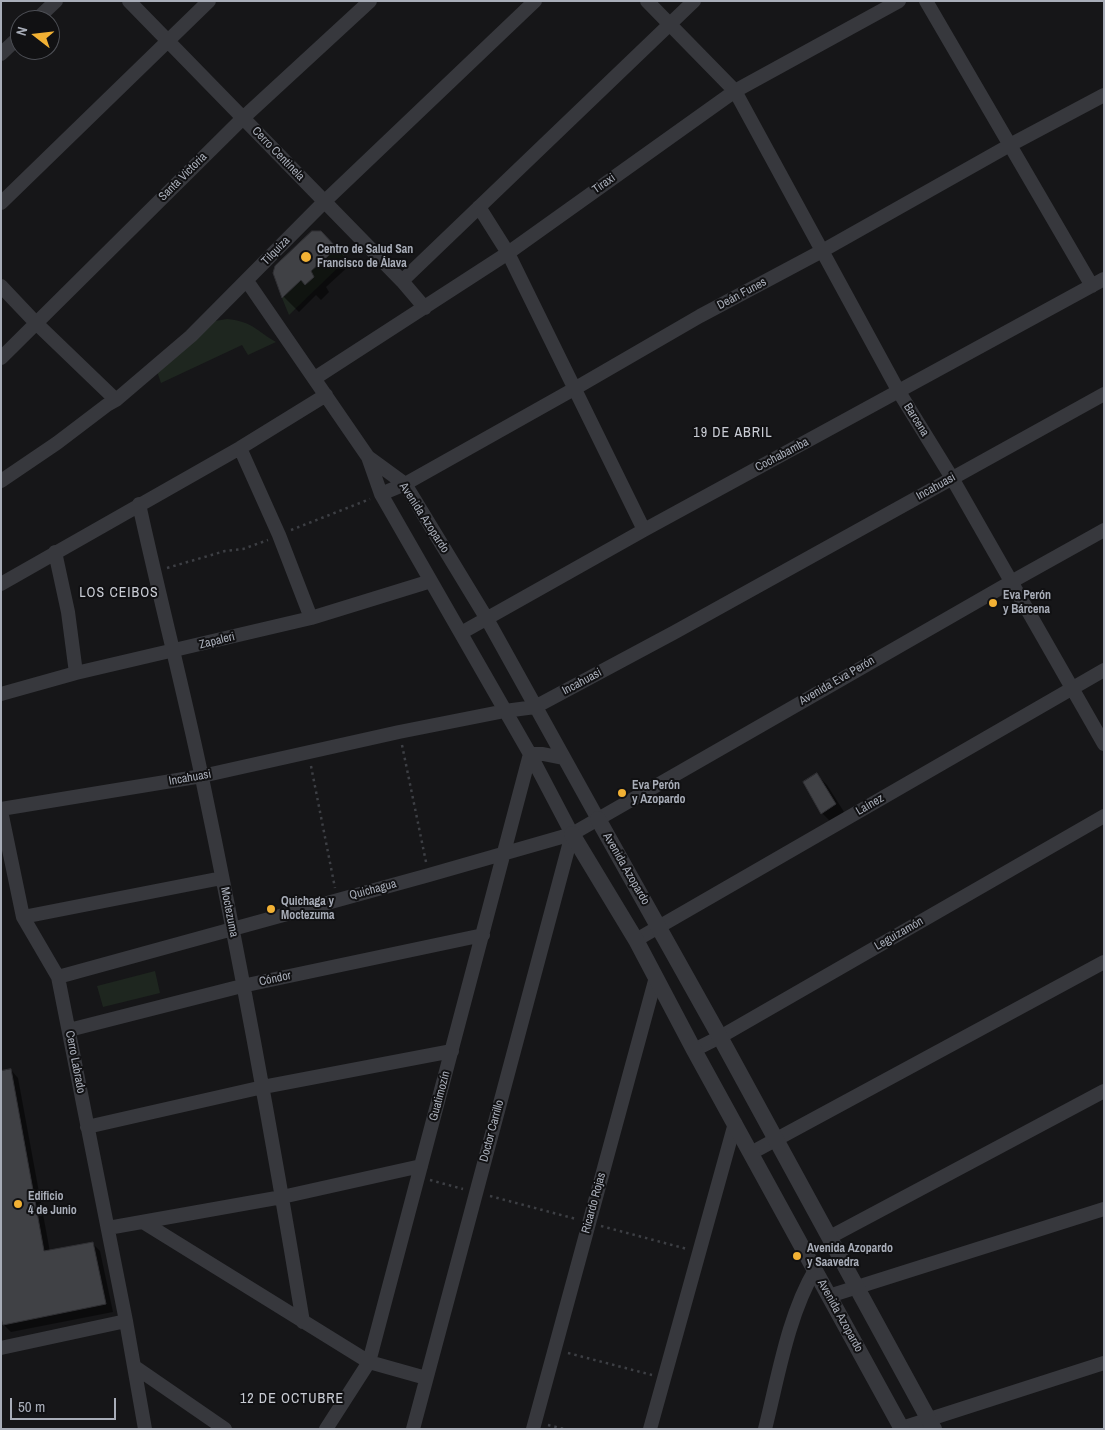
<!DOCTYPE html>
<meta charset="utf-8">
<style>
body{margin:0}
#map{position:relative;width:1105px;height:1430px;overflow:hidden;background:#161618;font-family:"Archivo Narrow",sans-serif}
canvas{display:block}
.frame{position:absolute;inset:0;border:2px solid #a8adb8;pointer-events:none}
.north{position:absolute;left:10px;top:10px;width:50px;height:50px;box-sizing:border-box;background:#111113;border:1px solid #4d4f55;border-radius:50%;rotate:286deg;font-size:14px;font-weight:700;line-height:20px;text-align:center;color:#a8adb8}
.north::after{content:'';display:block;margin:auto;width:18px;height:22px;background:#f2b134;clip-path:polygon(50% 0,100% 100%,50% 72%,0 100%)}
.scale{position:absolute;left:10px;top:1398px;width:106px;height:22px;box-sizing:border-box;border:2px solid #a8adb8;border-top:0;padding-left:6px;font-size:15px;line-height:18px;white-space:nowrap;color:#a8adb8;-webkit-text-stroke:4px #111113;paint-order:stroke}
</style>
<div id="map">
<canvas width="1105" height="1430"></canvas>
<div class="frame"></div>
<div class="north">N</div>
<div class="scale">50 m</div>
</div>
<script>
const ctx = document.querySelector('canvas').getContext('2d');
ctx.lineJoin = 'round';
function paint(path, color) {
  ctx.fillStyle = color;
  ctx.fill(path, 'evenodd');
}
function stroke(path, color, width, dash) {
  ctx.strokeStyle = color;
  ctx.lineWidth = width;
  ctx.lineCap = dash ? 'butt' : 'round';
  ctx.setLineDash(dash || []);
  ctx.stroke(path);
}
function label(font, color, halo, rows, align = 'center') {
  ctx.font = font + ' "Archivo Narrow",sans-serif';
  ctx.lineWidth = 4;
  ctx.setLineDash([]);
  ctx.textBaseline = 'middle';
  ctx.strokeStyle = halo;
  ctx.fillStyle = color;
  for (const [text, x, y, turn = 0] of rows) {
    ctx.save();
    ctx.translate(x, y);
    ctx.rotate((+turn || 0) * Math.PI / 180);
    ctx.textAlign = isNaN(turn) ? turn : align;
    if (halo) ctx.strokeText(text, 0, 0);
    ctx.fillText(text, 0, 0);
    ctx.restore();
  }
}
const green = new Path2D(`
 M337 248 347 259 289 315 282 298 301 280 305 285 314 277 311 271Z
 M227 319C254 322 255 330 276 342L248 355 242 345 161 383 156 368 215 321Z
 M155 971 160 993 103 1007 97 986Z`);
const shadow = new Path2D(`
 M336 248 351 264 326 287 329 292 321 300 316 295 299 312 284 297 274 273Z
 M816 774 827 785 846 815 832 823 822 813Z
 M11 1070 18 1078 50 1252 92 1243 100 1251 113 1312 11 1332 4 1325Z`);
const building = new Path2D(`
 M312 231H321L337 248 311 271 314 277 305 285 301 280 282 298 273 273 275 266Z
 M817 773 836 804 821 814 803 782Z
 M11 1069 44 1251 93 1242 106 1304 3 1325 1 1318V1071Z`);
const path = new Path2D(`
 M291 530 370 499
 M167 568 225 551 243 549 268 540
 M402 745 426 862
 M311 766 335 888
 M430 1180 463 1189
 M490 1196 576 1219
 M601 1226 687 1249
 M568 1353 652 1375
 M548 1425 564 1429`);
const minor = new Path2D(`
 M129 1 402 281 425 308
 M647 1 735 91 899 392 952 478 1104 744
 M926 1 1092 286
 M36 20 56 1
 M1 54 20 36
 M1 203 209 1
 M479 207 508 253 644 530
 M247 281 368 457 381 494 530 754 572 834
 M402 281 694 1
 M1 286 36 323 116 400
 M1 358 243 118 370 1
 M315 378 508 253 735 91 899 1
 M240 448 279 535 311 618
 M368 457 405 484 487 619 598 819
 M1 481 57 443 107 405 116 400 191 336 324 202 535 1
 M381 494 405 484 574 389 700 316 822 251 1010 145 1104 95
 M139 504C159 596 183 687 202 778 240 959 273 1140 303 1322
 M55 552 68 612 76 673
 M1 584 240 448 326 395
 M461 633 644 530 1104 279
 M1 694 76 673 311 618 431 581
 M530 754H543L563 758
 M1 809 202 776 399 732 505 711 535 707 675 632 1104 394
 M1 811 23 917 58 977 126 1321 145 1429
 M23 917 222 878
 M636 940 1104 670
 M58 977 429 875 572 834 1011 582 1104 530
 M69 1030 242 986 483 935
 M694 1050 720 1037 1104 816
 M87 1127 263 1087 452 1051
 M751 1153 1104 962
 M143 1222 369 1362 426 1378
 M108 1228 282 1197 421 1166
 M830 1237 1104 1091
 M829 1296 1104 1209
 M1 1348 126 1321
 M135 1367 225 1429
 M902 1428 1104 1363
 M326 1429 369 1362 530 754
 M413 1429 572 834
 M533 1429 656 977
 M650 1429 735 1123
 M765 1429C778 1378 788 1315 815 1270`);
const tertiary = new Path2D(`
 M598 819 720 1037 934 1429
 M572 834 636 940 694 1050 902 1429`);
const markers = [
 [306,257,6,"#f2b134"],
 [993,603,5,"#f2b134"],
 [622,793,5,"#f2b134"],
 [271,909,5,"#f2b134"],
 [18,1204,5,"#f2b134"],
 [797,1256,5,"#f2b134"]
];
const streetNames = [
 ["Cerro Centinela",278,154,46],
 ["Santa Victoria",183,177,-45],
 ["Tiraxi",604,184,-35],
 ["Tilquiza",276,251,-46],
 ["Deán Funes",742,294,-28],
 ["Barcena",916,420,58],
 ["Cochabamba",782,455,-28],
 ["Incahuasi",936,487,-29],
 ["Avenida Azopardo",424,518,57],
 ["Zapaleri",217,641,-14],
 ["Avenida Eva Perón",837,681,-30],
 ["Incahuasi",582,682,-28],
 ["Incahuasi",190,778,-10],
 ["Lainez",870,805,-30],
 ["Avenida Azopardo",626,869,60],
 ["Quichagua",373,890,-15],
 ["Moctezuma",229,912,79],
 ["Leguizamón",899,934,-30],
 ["Cóndor",275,979,-12],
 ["Cerro Labrado",75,1062,79],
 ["Guatimozín",440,1096,-75],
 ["Doctor Carrillo",492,1131,-75],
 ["Ricardo Rojas",594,1203,-75],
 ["Avenida Azopardo",840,1316,61]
];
const poiNames = [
 ["Centro de Salud San",317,250],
 ["Francisco de Álava",317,264],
 ["Eva Perón",1003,596],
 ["y Bárcena",1003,610],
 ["Eva Perón",632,786],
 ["y Azopardo",632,800],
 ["Quichaga y",281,902],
 ["Moctezuma",281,916],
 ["Edificio",28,1197],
 ["4 de Junio",28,1211],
 ["Avenida Azopardo",807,1249],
 ["y Saavedra",807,1263]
];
const neighbourhoodNames = [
 ["19 DE ABRIL",733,433],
 ["LOS CEIBOS",119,593],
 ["12 DE OCTUBRE",292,1399]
];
paint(green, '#1e261f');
paint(shadow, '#0007');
paint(building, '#404145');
stroke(building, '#303034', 1);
stroke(path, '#3d3f44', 2.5, [2.5, 4]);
stroke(minor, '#37383d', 14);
stroke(tertiary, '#37383d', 16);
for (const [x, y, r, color] of markers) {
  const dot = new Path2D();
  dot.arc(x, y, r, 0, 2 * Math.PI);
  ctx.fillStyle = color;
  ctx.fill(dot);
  stroke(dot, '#111113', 2);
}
label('12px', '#a8adb8', '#111113', streetNames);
label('bold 12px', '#a8adb8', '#111113', poiNames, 'left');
ctx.letterSpacing = '1px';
label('14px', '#c9ccd4', '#111113', neighbourhoodNames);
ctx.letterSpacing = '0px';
</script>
